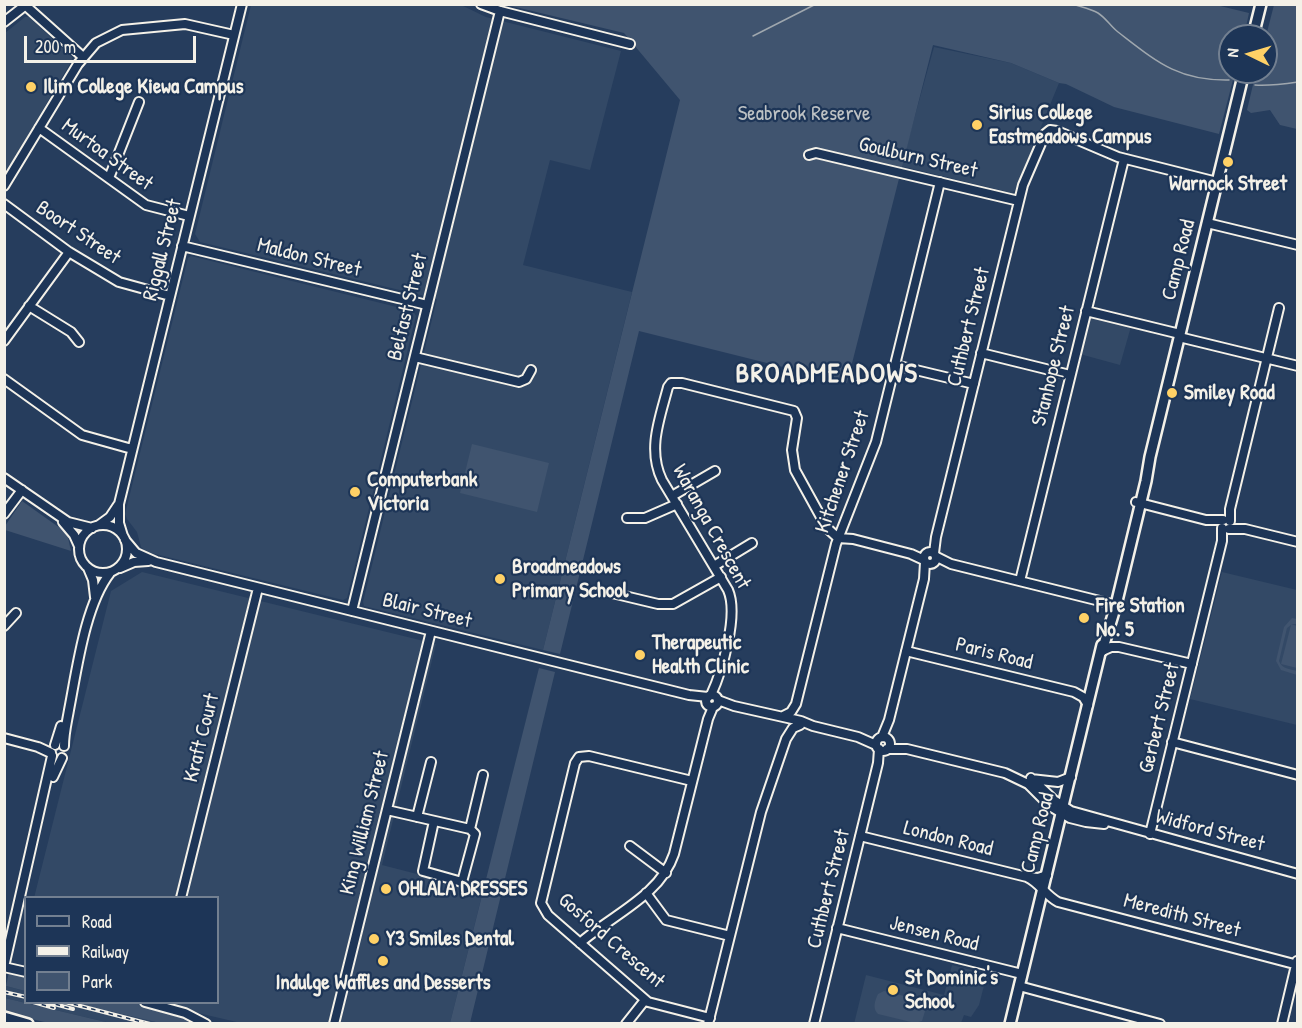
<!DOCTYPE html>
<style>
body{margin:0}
#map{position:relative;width:1302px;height:1028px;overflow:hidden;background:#263d5d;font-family:"Patrick Hand",sans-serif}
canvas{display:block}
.frame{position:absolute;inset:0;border:6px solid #f4f1e8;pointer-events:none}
.legend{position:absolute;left:24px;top:896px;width:195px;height:108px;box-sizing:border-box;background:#1d3557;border:2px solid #738091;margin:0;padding:8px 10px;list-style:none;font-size:18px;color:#f4f1e8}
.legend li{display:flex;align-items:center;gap:12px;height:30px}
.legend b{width:30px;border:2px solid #738091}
.north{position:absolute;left:1218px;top:24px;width:60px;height:60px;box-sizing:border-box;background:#1d3557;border:2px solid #738091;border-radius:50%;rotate:275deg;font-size:16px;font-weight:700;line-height:24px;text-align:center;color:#f4f1e8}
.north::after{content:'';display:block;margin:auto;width:21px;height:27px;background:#ffd166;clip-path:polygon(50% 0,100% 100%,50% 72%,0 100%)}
.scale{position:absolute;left:24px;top:36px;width:172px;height:27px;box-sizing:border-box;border:3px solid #f4f1e8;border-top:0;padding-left:8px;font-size:18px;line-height:21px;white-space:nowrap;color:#f4f1e8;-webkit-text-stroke:4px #1d3557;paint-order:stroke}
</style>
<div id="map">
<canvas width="1302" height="1028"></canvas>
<div class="frame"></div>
<ul class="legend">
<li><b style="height:8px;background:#1d3557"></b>Road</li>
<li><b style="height:8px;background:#f4f1e8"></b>Railway</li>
<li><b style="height:16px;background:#40546f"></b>Park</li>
</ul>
<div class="north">N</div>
<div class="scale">200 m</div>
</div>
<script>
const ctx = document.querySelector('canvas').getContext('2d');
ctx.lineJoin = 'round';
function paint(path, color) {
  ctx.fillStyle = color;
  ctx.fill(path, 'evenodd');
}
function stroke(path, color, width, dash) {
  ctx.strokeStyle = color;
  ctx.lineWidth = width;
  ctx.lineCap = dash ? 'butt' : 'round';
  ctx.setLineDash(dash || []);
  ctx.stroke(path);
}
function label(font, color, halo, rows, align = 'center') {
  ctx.font = font + ' "Patrick Hand",sans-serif';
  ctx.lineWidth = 4.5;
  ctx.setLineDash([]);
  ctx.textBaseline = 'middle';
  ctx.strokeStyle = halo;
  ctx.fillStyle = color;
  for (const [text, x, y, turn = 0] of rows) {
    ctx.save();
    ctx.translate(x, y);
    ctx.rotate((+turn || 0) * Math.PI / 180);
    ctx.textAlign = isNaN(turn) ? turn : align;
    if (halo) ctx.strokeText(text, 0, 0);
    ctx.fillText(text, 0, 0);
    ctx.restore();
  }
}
const built = new Path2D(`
 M251 5H461L486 17 621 51 590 170 550 160 523 265 632 292 543 650 364 606 363 602 437 299 200 242 195 234Z
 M25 17H29L72 57V60L8 169H5V33Z
 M934 47 1011 63 1059 83 1015 190 1012 193 901 166Z
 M191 256 413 311 416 316 347 598 343 600 147 552 141 547 137 532 127 519 125 514 188 258Z
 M1086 311 1132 323 1120 365 1076 353Z
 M142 572 436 644 382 865 483 891 450 1023H241L155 1003 218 1002V898H34L111 591Z
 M1222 572 1297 590V725L1190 699Z
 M952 965 987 974 979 1005 971 1017 964 1015 961 1023 854 1024 866 975 944 995Z
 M6 986 25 991 26 1002 75 1003 160 1023H110L5 998Z`);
const green = new Path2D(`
 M1212 4 1249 13 1244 36H1230V72H1235L1219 134 1114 107 1066 84 1059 83 1011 63 933 45 847 383 639 331 560 654 543 650 680 100 624 33 507 5Z
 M1274 5H1297V129L1280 125 1270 110 1251 113 1247 110 1256 72H1266V36Z
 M472 444 549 463 537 512 460 493Z
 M22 501 67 533 71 551 5 530V526Z
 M1292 618 1297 619V624H1291L1297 626V668L1281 664 1291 625 1287 628 1279 661C1282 669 1290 669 1297 671V675L1281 670 1276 661 1284 627Z
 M539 668 555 672 470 1023H450Z
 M9 972 25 976V991L6 986Z
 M884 991 924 1001 926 1008 922 1021 915 1023 878 1014C872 1008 875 1001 878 994Z
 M5 998 110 1023H49L5 1013Z
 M75 1003H134L177 1014 197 1023H160Z`);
const stream = new Path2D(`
 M1072 4C1081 7 1091 9 1098 13 1106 18 1111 27 1118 32 1157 62 1178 81 1229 80
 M753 36 816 4
 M1255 85C1268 86 1284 84 1298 82`);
const minor = new Path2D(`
 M481 4 500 11 630 44
 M26 6 83 57
 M4 22 27 4
 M39 128 146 205 189 216
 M809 155 816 153 1019 201
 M109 178 139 102
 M4 186 78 64 96 43 122 30 185 24 234 35
 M4 204 69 252 119 282 170 296
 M1207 223 1298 245
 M182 246 427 305
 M29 306 71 332 79 342
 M1086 311 1180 334
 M1179 337 1298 366
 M4 341 69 252
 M981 353 1070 375
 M415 357 519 382 526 379 531 370
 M895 365 974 384
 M4 379 82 435 132 449
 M4 478 68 522 92 528
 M672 496 715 471
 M1136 502 1206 520H1223
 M4 514 22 490
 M627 518H645L677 504
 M1230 521V509L1279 308
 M63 522 74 535 79 546
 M79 549a24 24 0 1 1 48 0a24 24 0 1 1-48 0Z
 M99 525 110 517 118 505
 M1229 529H1245L1298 542
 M123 536 119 523V504L242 4
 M125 540 136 553 156 562 689 695 708 697
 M924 558a6 6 0 1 1 12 0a6 6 0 1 1-12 0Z
 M934 553 936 537 1023 185 1045 134 1050 130 1057 131 1118 157 1217 182
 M937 557 951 564 1116 605
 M714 566 752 543
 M88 568 93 580 95 597
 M120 568 134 562 148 561
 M1020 581 1124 159
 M612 593 658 604H673L721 577
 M352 611 500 11
 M4 626 16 613
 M906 651 1074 692 1083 697 1088 705
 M1102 651 1111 647H1119L1192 664
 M711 695C722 671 739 615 728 590L662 480C647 449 660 418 668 387L671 383H682L794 411 797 418 792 450 795 470 827 528 838 538 853 539 911 554 924 560
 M706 701a6 6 0 1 1 12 0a6 6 0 1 1-12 0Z
 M718 700 734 706 801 721 813 726 858 737 876 745
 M783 716 791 712 796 704 836 544 876 442 940 182
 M882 737 889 720 924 579 925 562
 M876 744a7 7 0 1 1 14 0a7 7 0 1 1-14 0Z
 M4 738 38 747 51 753
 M1172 742 1298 775
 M55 745 61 726
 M64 746C64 733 67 722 69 710 77 669 85 605 110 573
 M887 749H907L1005 773 1028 784 1050 806 1070 818 1086 822 1104 824
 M53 777 62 758
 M1031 778 1054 800 1071 811 1298 874
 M1031 779 1058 782 1071 777
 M692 781 589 756 579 757 575 763 541 903 548 915 648 1002 710 1018
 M387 810 470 829
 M417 817 431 762
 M434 821 423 871 462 882 475 834 470 829
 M470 829 483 775
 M1150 834 1222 541V528
 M860 836 1027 877 1038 878 1047 875
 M630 846 666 873
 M1027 877C1040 883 1045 895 1058 902L1298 965
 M646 893 666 920 730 936
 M181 898 258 588
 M837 928 1022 974
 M580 943C612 915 660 896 674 854L708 719 713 707
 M4 967 52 756
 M4 967 26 972
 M1019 986 1160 1024
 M145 1002 185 1013 206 1024
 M334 1024 431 631
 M626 1024 645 1000
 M708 1024 761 812 786 739 793 728 800 725
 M814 1024 878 763 879 749
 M1282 1024 1297 961`);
const major = new Path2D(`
 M1253 36 1261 4
 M1102 651 1116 605 1146 481 1150 457 1244 72
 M4 1017 28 1024
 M1010 1024 1102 645`);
const rail = new Path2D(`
 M4 992 26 997
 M33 1002 54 1008
 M47 1002 73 1009
 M65 1002 150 1024`);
const markers = [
 [31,87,6,"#ffd166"],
 [977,125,6,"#ffd166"],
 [1228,162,6,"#ffd166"],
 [1172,393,6,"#ffd166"],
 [355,492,6,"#ffd166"],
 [500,579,6,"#ffd166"],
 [1084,618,6,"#ffd166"],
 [640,655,6,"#ffd166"],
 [386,889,6,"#ffd166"],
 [374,939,6,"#ffd166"],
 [383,961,6,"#ffd166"],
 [893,990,6,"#ffd166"]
];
const poiNames = [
 ["Ilim College Kiewa Campus",43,87],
 ["Sirius College",989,113],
 ["Eastmeadows Campus",989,137],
 ["Warnock Street",1228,184,"center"],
 ["Smiley Road",1184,393],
 ["Computerbank",367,480],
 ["Victoria",367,504],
 ["Broadmeadows",512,567],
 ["Primary School",512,591],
 ["Fire Station",1096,606],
 ["No. 5",1096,630],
 ["Therapeutic",652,643],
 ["Health Clinic",652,667],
 ["OHLALA DRESSES",398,889],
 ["Y3 Smiles Dental",386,939],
 ["St Dominic's",905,978],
 ["School",905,1002],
 ["Indulge Waffles and Desserts",383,983,"center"]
];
const parkNames = [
 ["Seabrook Reserve",804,114]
];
const streetNames = [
 ["Murtoa Street",107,155,36],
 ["Goulburn Street",918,158,13],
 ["Boort Street",78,233,34],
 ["Riggall Street",163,250,-76],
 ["Maldon Street",309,258,14],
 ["Camp Road",1179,260,-76],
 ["Belfast Street",408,307,-76],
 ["Cuthbert Street",969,327,-76],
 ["Stanhope Street",1054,366,-76],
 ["Kitchener Street",843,472,-71],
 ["Waranga Crescent",711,527,61],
 ["Blair Street",427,611,14],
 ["Paris Road",994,654,14],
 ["Gerbert Street",1160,718,-76],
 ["Kraft Court",202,738,-76],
 ["King William Street",365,823,-76],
 ["Widford Street",1210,831,15],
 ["Camp Road",1038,833,-76],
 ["London Road",948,839,14],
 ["Cuthbert Street",829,889,-76],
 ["Meredith Street",1182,916,15],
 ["Jensen Road",934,934,14],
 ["Gosford Crescent",611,941,41]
];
const districtNames = [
 ["BROADMEADOWS",827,375]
];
paint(built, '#334966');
paint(green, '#40546f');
stroke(stream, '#9fa7ae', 1.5);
stroke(minor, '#f4f1e8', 12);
stroke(major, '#f4f1e8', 14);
stroke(minor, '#1d3557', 8);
stroke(major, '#1d3557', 9);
stroke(rail, '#f4f1e8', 4);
stroke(rail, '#1d3557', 1.5, [4.5]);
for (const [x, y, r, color] of markers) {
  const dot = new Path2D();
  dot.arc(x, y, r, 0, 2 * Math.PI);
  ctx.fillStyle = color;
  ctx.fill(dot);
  stroke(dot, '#1d3557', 2);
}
label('bold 21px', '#f4f1e8', '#1d3557', poiNames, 'left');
label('21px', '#bec2c4', '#1d3557', parkNames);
label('21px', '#f4f1e8', '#1d3557', streetNames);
ctx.letterSpacing = '1.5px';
label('bold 27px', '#f4f1e8', '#1d3557', districtNames);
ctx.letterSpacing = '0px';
</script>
